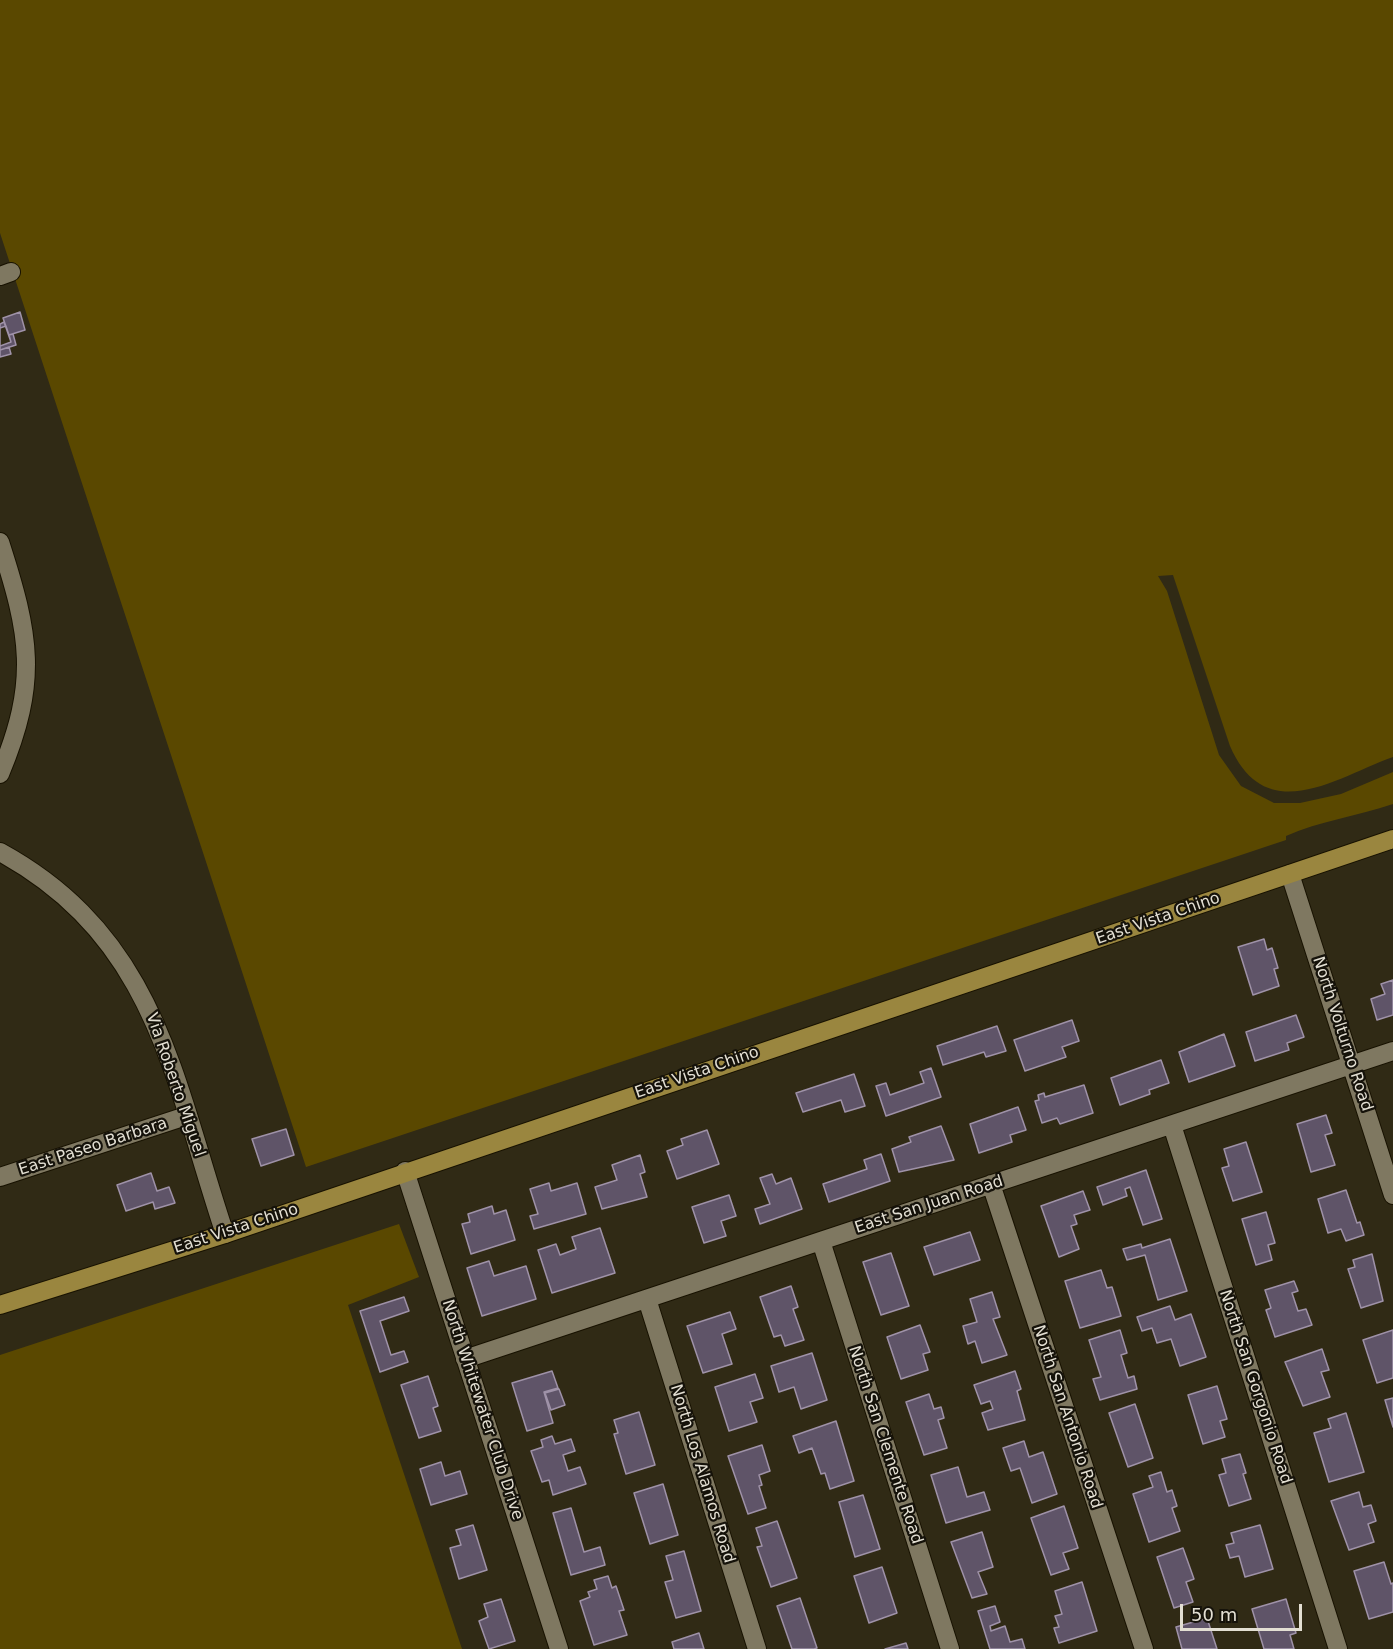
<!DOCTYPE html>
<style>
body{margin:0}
#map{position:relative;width:1393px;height:1649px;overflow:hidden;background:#302a15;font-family:"DejaVu Sans",sans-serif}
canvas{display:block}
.scale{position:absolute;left:1180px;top:1604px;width:122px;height:27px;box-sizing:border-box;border:3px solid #e3dfd3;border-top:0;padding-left:8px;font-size:18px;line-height:21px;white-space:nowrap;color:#e3dfd3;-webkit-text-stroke:4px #15120a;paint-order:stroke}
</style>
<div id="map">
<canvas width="1393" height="1649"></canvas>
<div class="scale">50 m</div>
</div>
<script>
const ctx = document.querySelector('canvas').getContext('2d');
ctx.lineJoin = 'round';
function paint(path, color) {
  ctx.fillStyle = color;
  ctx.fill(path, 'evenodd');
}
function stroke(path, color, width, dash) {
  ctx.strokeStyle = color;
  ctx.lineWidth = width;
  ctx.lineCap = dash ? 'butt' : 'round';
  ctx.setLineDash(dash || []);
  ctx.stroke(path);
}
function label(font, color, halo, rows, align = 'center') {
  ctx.font = font + ' "DejaVu Sans",sans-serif';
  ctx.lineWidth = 4.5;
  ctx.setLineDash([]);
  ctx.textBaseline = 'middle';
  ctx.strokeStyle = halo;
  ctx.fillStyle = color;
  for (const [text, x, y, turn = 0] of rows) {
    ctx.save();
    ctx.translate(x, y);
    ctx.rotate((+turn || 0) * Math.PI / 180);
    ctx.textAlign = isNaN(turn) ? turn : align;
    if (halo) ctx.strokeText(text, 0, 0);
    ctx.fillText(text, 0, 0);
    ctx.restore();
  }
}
const green = new Path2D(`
 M0 0H1393V757C1337 777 1266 829 1230 746L1173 575 1158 576 1167 591 1219 755 1241 786 1274 803H1300L1341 794 1393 772V804C1357 816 1320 821 1286 836V840L306 1167 0 233Z
 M399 1224 419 1277 348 1305 462 1649H0V1355Z`);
const building = new Path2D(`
 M20 312 25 330 9 335 3 318Z
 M4 322 11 342 0 346V324Z
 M6 326 11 342 0 346V328Z
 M13 334 16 345 0 350V346L11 342 9 335Z
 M9 347 11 354 0 357V350Z
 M1264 939 1267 950 1272 948 1278 968 1274 969 1279 986 1253 995 1238 947Z
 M1393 980V1015L1377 1020 1371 999 1385 994 1381 984Z
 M1296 1015 1304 1037 1287 1043 1289 1050 1255 1061 1246 1032Z
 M1072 1020 1079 1041 1062 1047 1066 1057 1025 1071 1014 1040Z
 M997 1026 1006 1051 986 1057 984 1052 943 1065 937 1046Z
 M1224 1034 1235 1066 1189 1082 1179 1052Z
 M1161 1060 1169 1083 1149 1090 1150 1094 1120 1105 1111 1078Z
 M931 1068 941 1097 886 1116 876 1086 886 1083 890 1095 924 1083 920 1072Z
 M854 1074 865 1106 845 1112 841 1100 803 1112 796 1093Z
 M1084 1085 1093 1113 1060 1124 1057 1118 1042 1123 1035 1101 1039 1100 1038 1095 1044 1093 1045 1097Z
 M1018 1107 1026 1130 1010 1135 1012 1142 979 1153 970 1124Z
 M1326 1115 1332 1133 1325 1135 1335 1165 1311 1172 1297 1124Z
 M941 1126 954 1160 899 1172 892 1149 911 1142 909 1137Z
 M286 1129 294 1155 261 1166 252 1139Z
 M707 1130 719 1164 677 1179 667 1151 683 1145 681 1139Z
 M1246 1142 1262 1192 1233 1201 1222 1168 1229 1166 1224 1149Z
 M881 1154 890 1181 829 1202 823 1184 867 1169 864 1160Z
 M640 1155 645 1172 640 1174 647 1197 602 1209 595 1187 617 1180 612 1165Z
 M1146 1170 1162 1219 1143 1225 1130 1187 1125 1189 1127 1196 1103 1205 1097 1187Z
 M151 1173 157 1191 169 1187 175 1203 155 1209 153 1202 126 1211 117 1185Z
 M772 1174 776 1184 791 1178 802 1209 760 1224 755 1209 770 1204 760 1178Z
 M549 1183 551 1191 577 1183 586 1214 534 1229 530 1216 538 1214 530 1189Z
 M1346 1190 1357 1223 1360 1222 1364 1235 1346 1241 1341 1229 1328 1233 1318 1199Z
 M1083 1191 1090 1210 1074 1215 1077 1224 1071 1226 1079 1249 1059 1257 1041 1206Z
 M729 1195 736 1216 721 1221 726 1236 704 1243 692 1207Z
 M492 1206 494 1214 506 1210 515 1240 471 1254 462 1224 470 1222 468 1214Z
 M1266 1212 1275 1243 1268 1245 1272 1260 1256 1265 1242 1219Z
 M600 1228 615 1273 552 1293 538 1250 556 1244 560 1255 576 1249 572 1237Z
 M970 1232 980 1260 934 1275 924 1247Z
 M1170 1239 1187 1291 1158 1300 1145 1255 1127 1260 1123 1249 1141 1244 1142 1248Z
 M891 1253 909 1306 881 1315 863 1262Z
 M1372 1254 1383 1301 1361 1308 1348 1269 1355 1267 1353 1260Z
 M489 1261 494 1276 526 1266 536 1299 482 1316 467 1268Z
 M1101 1270 1107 1288 1112 1287 1121 1316 1080 1328 1065 1281Z
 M1294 1281 1298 1291 1292 1293 1298 1311 1306 1309 1312 1325 1275 1337 1266 1310 1271 1308 1265 1290Z
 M791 1286 798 1307 793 1309 804 1340 785 1346 781 1335 774 1337 760 1297Z
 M992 1292 1000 1317 993 1319 1007 1355 982 1363 975 1341 968 1344 963 1326 977 1322 970 1299Z
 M404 1297 409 1311 380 1321 391 1355 404 1351 408 1362 380 1372 360 1311Z
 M1170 1306 1175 1320 1191 1314 1206 1357 1180 1366 1171 1339 1157 1343 1152 1328 1142 1331 1137 1317Z
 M730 1312 736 1329 722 1334 732 1364 703 1373 687 1326Z
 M920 1325 930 1352 923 1354 928 1370 901 1379 887 1337Z
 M1120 1330 1127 1353 1121 1355 1128 1378 1134 1376 1137 1389 1100 1400 1093 1379 1101 1377 1089 1340Z
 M1393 1330V1378L1377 1383 1363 1340Z
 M1322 1349 1329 1370 1321 1372 1330 1397 1303 1406 1285 1362Z
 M812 1353 827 1400 801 1409 794 1387 779 1392 771 1366Z
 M552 1371 558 1388 544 1392 553 1423 527 1431 512 1383Z
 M1015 1371 1021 1389 1017 1391 1025 1420 988 1430 982 1413 993 1409 990 1401 981 1404 974 1385Z
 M755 1374 763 1398 750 1402 757 1422 729 1431 715 1387Z
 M428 1376 438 1406 433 1408 441 1431 419 1438 401 1385Z
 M1217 1386 1227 1419 1220 1421 1225 1437 1203 1444 1188 1395Z
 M559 1389 565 1405 551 1410 545 1393Z
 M929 1394 934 1409 941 1407 944 1418 938 1420 947 1448 924 1455 906 1402Z
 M1393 1398V1427L1385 1400Z
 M1135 1404 1153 1458 1128 1467 1109 1413Z
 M639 1412 655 1465 626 1474 614 1434 618 1433 614 1420Z
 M1346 1413 1364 1472 1329 1482 1314 1433 1331 1428 1328 1419Z
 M836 1421 854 1481 830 1489 825 1473 821 1474 812 1448 799 1453 793 1436Z
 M552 1436 555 1444 571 1439 575 1451 563 1455 568 1471 580 1467 586 1484 553 1495 549 1480 542 1482 531 1451 543 1447 541 1440Z
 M1024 1441 1029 1457 1043 1452 1057 1494 1032 1503 1020 1468 1011 1471 1003 1448Z
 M762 1445 770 1471 759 1475 762 1485 759 1486 766 1508 748 1514 728 1456Z
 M1240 1454 1246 1473 1243 1474 1251 1499 1229 1506 1219 1475 1226 1473 1222 1459Z
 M441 1462 445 1476 460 1471 467 1494 431 1505 420 1469Z
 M958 1467 967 1497 984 1492 990 1510 946 1523 931 1475Z
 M1161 1472 1167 1492 1172 1490 1177 1506 1172 1508 1180 1531 1149 1542 1133 1494 1153 1487 1149 1476Z
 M663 1484 678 1535 650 1544 634 1493Z
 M1359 1492 1363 1507 1371 1505 1376 1521 1368 1524 1374 1542 1349 1550 1331 1501Z
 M863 1495 880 1549 855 1557 839 1502Z
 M1064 1506 1078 1548 1063 1553 1069 1569 1051 1575 1031 1518Z
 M571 1508 584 1552 600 1547 605 1565 571 1575 553 1513Z
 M777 1521 797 1578 771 1587 757 1547 762 1546 756 1528Z
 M473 1525 487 1570 459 1579 450 1548 461 1545 456 1530Z
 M1260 1525 1273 1569 1245 1577 1239 1556 1230 1558 1226 1545 1234 1543 1231 1533Z
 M982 1532 993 1567 978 1572 987 1594 972 1598 951 1542Z
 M1183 1548 1194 1579 1186 1582 1193 1602 1174 1608 1157 1557Z
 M684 1551 701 1611 676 1618 665 1582 673 1580 666 1556Z
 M1384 1562 1391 1584 1393 1583V1612L1369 1619 1354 1571Z
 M882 1567 897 1613 869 1623 854 1576Z
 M608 1576 612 1588 616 1586 624 1610 619 1611 627 1635 594 1645 580 1601 590 1597 588 1592 597 1589 594 1580Z
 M1082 1582 1097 1631 1059 1643 1054 1628 1059 1627 1055 1616 1062 1614 1055 1591Z
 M800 1598 817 1648 814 1649H792L777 1606Z
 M501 1599 515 1641 489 1649 479 1621 488 1617 484 1604Z
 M1286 1599 1296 1633 1290 1635 1294 1649H1264L1252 1609Z
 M995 1606 1000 1622 990 1626 991 1631 1005 1626 1010 1642 1022 1639 1025 1649H990L978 1611Z
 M1207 1618 1217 1649H1182L1176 1627Z
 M699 1633 704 1649H674L672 1642Z
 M906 1643 908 1649H885Z`);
const minor = new Path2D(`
 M0 276 11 272
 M0 542C30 635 39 681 0 774
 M0 852C157 938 173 1079 225 1234
 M1290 874 1393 1195
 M1172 1125 1338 1649
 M405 1171 559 1649
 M0 1177 186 1116
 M991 1184 1144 1649
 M821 1241 950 1649
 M647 1299 757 1649
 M465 1359 1393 1051`);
const major = new Path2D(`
 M0 1305 225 1234 1393 839`);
const streetNames = [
 ["East Vista Chino",1158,919,-19],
 ["North Volturno Road",1342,1034,72],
 ["East Vista Chino",697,1073,-19],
 ["Via Roberto Miguel",175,1085,71],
 ["East Paseo Barbara",93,1147,-18],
 ["East San Juan Road",929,1205,-18],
 ["East Vista Chino",236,1229,-18],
 ["North San Gorgonio Road",1255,1387,72],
 ["North Whitewater Club Drive",482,1410,72],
 ["North San Antonio Road",1067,1417,72],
 ["North San Clemente Road",885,1445,72],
 ["North Los Alamos Road",702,1474,73]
];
paint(green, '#5a4800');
paint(building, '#5f5468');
stroke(building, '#9f92a8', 1.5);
stroke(minor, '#181201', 20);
stroke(major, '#181201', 20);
stroke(minor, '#7f7861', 18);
stroke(major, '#9a863f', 18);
label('16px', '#e3dfd3', '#15120a', streetNames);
</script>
